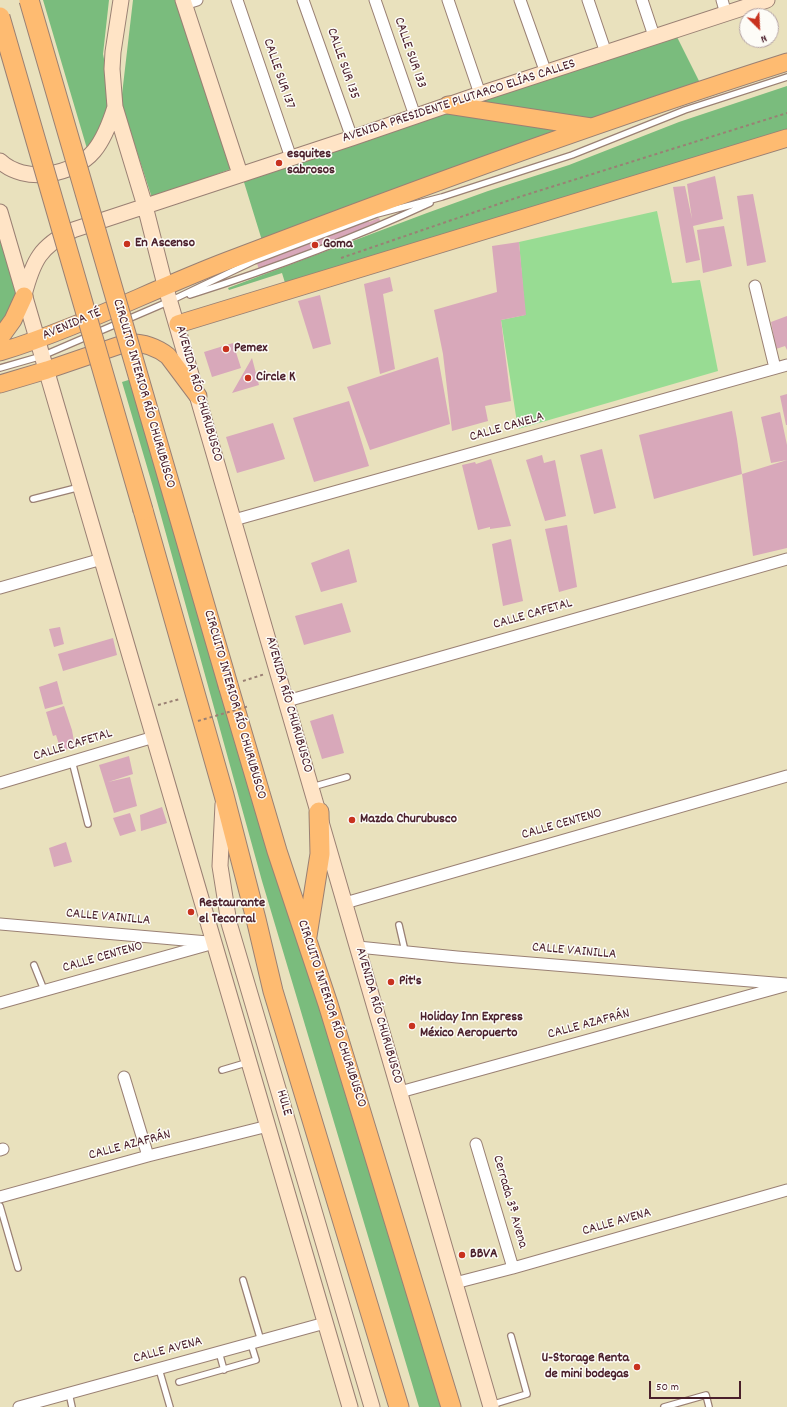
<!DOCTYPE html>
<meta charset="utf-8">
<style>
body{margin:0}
#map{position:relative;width:787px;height:1407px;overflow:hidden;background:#e9e1bd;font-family:Dekko,sans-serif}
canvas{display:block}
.north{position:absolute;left:739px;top:8px;width:40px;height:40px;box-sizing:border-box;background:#fdfcf7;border:1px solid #b5a4a5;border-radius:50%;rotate:156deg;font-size:11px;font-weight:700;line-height:16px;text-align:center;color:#4a1f2b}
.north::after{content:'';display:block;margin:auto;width:14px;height:18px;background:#c8321e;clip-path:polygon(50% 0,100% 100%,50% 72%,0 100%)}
.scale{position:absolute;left:649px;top:1381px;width:92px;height:18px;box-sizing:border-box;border:2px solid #4a1f2b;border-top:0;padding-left:5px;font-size:12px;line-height:14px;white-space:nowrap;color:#4a1f2b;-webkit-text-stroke:3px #fdfcf7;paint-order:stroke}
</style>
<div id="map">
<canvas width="787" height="1407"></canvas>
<div class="north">N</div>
<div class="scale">50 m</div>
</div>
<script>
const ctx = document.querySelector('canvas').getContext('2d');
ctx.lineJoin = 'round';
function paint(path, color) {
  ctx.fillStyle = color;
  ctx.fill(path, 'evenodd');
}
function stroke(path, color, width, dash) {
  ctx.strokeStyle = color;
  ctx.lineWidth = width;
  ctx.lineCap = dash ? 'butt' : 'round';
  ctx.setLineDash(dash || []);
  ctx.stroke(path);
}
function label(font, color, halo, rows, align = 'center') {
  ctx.font = font + ' Dekko,sans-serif';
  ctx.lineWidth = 3;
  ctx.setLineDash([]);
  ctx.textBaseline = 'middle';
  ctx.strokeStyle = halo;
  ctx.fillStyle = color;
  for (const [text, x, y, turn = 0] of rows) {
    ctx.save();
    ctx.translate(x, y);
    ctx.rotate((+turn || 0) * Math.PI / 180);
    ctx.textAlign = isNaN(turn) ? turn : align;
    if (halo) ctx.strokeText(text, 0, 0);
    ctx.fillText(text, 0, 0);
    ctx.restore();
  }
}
const green = new Path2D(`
 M657 211 672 283 700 280 718 371 518 429 501 320 525 315 519 242Z`);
const forest = new Path2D(`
 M43 0H109L103 54 116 119 88 152Z
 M133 0H181L239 166 152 198 121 103Z
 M676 35 700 83 584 121 467 103Z
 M787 86V134L286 286 282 273 229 290 228 288 427 213 488 191 569 165 679 122Z
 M446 111 566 126 264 247 243 179Z
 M0 230 18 299 0 327Z
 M135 378 298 935 442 1407H419L262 881 153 487 122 382Z`);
const building = new Path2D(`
 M715 176 723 219 693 226 700 260 686 263 673 187 685 186 692 219 687 184Z
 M753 194 766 262 747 266 737 196Z
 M367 218 369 222 379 218 381 223 260 272 256 261Z
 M724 226 732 266 703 273 697 230Z
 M519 242 526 315 501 320 511 401 485 406 488 421 452 431 443 354 434 310 497 292 492 246Z
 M390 277 393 291 383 294 395 369 380 374 364 284Z
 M320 295 331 344 313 349 298 301Z
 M787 316V350L785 346 776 349 771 322Z
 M233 343 241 368 212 377 204 352Z
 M438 357 450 424 370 450 347 387Z
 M252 358 259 385 232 393Z
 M787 394V425H786L780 396Z
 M349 401 369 466 314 482 293 418Z
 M732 411 737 439 742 474 787 460V548L753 556 742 474 654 499 639 435Z
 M780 412 787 445V460L771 463 761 417Z
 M273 423 285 459 237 473 226 437Z
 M602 449 616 508 594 514 580 455Z
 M542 455 544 463 555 460 566 516 545 521 526 460Z
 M491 459 511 526 490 529V527L478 530 462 465 475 462 476 464Z
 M567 525 577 587 559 592 545 529Z
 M511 539 523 601 503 606 492 544Z
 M349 549 357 582 321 592 311 563Z
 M342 603 351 632 304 645 295 616Z
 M60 627 64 644 54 647 49 629Z
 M113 638 117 655 63 671 58 654Z
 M57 681 63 704 45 709 39 687Z
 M64 706 72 730 75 747 61 751 56 735 53 736 46 712Z
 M333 714 344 753 322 759 310 721Z
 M129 756 133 774 108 782 130 777 137 806 114 813 99 765Z
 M162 807 167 823 141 831 140 815Z
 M130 813 136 831 120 836 113 818Z
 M66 842 72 862 54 867 49 848Z`);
const path = new Path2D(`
 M341 258 516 198 787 113
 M243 681 265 674
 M158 705 180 699`);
const lane = new Path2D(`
 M190 295C271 269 352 239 430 203
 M0 368 42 356 170 301 254 261 377 214 442 197 572 155 685 110 787 77
 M33 499 80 487
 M72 761 88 824
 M312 787 347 777
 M399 925 405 951
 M34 965 44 990
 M222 1070 249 1062
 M0 1206 18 1268
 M243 1280 261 1341
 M219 1352 224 1370
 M159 1369 170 1407
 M179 1382 256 1360 251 1344
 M69 1393 72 1407
 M491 1405 527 1394 511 1336
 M664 1407 706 1395 709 1407`);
const street = new Path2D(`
 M237 0 291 158
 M303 0 352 138
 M375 0 415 116
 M448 0 480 94
 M520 0 546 73
 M588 0 606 53
 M642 0 654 36
 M722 0 726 14
 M184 4 197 0
 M755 286 775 368
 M234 520 787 365
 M0 588 102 559
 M287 701 787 559
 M0 783 154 737
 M345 903 787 776
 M0 924 208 942
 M358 947 457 957 787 984
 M0 1003 214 943
 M124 1077 148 1156
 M400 1092 784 986
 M476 1144 513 1268
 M0 1150 3 1149
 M0 1197 148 1156 268 1126
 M455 1283 513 1268 787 1190
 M19 1407 325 1323`);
const secondary = new Path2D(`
 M121 0 113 52 112 69 115 107 145 206 165 285 491 1407
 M183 0 240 174
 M0 161C24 184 73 176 94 151 104 139 110 123 115 107
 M0 212 350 1407
 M24 295C33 261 40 246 73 230L352 138 480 94 767 0
 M223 804 220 866 229 923 372 1407`);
const primary = new Path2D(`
 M448 105 591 127
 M178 324 787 138
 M0 338 13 320 24 296
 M0 352C78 328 151 290 227 261 412 190 598 122 787 62
 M0 384 47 370 126 343C142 342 156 347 168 356L198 396`);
const highway = new Path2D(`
 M143 510 224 795 256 919 273 991 399 1407
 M228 685 277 851 328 1004 451 1407
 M307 936 320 854 319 812`);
const pathBridge = new Path2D(`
 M198 721 249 706`);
const highwayBridge = new Path2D(`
 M29 0 228 685
 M0 17 143 510`);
const markers = [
 [279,163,4,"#c8321e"],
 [127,244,4,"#c8321e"],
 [315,245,4,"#c8321e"],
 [226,349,4,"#c8321e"],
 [248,378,4,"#c8321e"],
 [352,820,4,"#c8321e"],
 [191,912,4,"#c8321e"],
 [391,982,4,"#c8321e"],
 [412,1026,4,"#c8321e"],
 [462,1255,4,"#c8321e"],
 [637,1367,4,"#c8321e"]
];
const streetNames = [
 ["CALLE SUR 133",409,53,71],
 ["CALLE SUR 135",342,64,71],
 ["CALLE SUR 137",278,74,71],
 ["AVENIDA PRESIDENTE PLUTARCO ELÍAS CALLES",459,102,-18],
 ["AVENIDA TÉ",72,325,-23],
 ["CIRCUITO INTERIOR RÍO CHURUBUSCO",143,394,74],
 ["AVENIDA RÍO CHURUBUSCO",198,394,74],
 ["CALLE CANELA",507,428,-16],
 ["CALLE CAFETAL",533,615,-16],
 ["CIRCUITO INTERIOR RÍO CHURUBUSCO",234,705,74],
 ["AVENIDA RÍO CHURUBUSCO",288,705,74],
 ["CALLE CAFETAL",73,746,-17],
 ["CALLE CENTENO",562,825,-16],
 ["CALLE VAINILLA",108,918,5],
 ["CALLE VAINILLA",574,952,5],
 ["CALLE CENTENO",103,958,-16],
 ["CIRCUITO INTERIOR RÍO CHURUBUSCO",331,1014,72],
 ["AVENIDA RÍO CHURUBUSCO",378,1016,74],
 ["CALLE AZAFRÁN",589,1025,-15],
 ["HULE",283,1103,74],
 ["CALLE AZAFRÁN",130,1146,-15],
 ["Cerrada 3ª Avena",509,1202,74],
 ["CALLE AVENA",617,1223,-16],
 ["CALLE AVENA",168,1351,-15]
];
const poiNames = [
 ["esquites",287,155],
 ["sabrosos",287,171],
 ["En Ascenso",135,244],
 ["Goma",323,245],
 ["Pemex",234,349],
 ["Circle K",256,378],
 ["Mazda Churubusco",360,820],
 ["Restaurante",199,904],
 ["el Tecorral",199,920],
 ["Pit's",399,982],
 ["Holiday Inn Express",420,1018],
 ["México Aeropuerto",420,1034],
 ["BBVA",470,1255],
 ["U-Storage Renta",629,1359,"right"],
 ["de mini bodegas",629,1375,"right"]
];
paint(green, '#98dc93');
paint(forest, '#7abc7d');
paint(building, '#d8a8ba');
stroke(lane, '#9a8074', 8);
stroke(street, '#9a8074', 13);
stroke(secondary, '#9a8074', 17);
stroke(primary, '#9a8074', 19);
stroke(highway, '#9a8074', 21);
stroke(path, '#9a8074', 2, [3, 3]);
stroke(lane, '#fff', 5.5);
stroke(street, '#fff', 11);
stroke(secondary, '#ffe4c6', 15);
stroke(primary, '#febb71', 17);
stroke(highway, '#febb71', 19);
stroke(highwayBridge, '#9a8074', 21, []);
stroke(pathBridge, '#9a8074', 2, [3, 3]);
stroke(highwayBridge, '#febb71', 19);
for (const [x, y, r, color] of markers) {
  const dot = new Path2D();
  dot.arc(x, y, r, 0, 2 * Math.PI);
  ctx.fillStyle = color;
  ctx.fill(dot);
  stroke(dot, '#fdfcf7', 1.5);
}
label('14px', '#4a1f2b', '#fdfcf7', streetNames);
label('bold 14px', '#4a1f2b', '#fdfcf7', poiNames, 'left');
</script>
